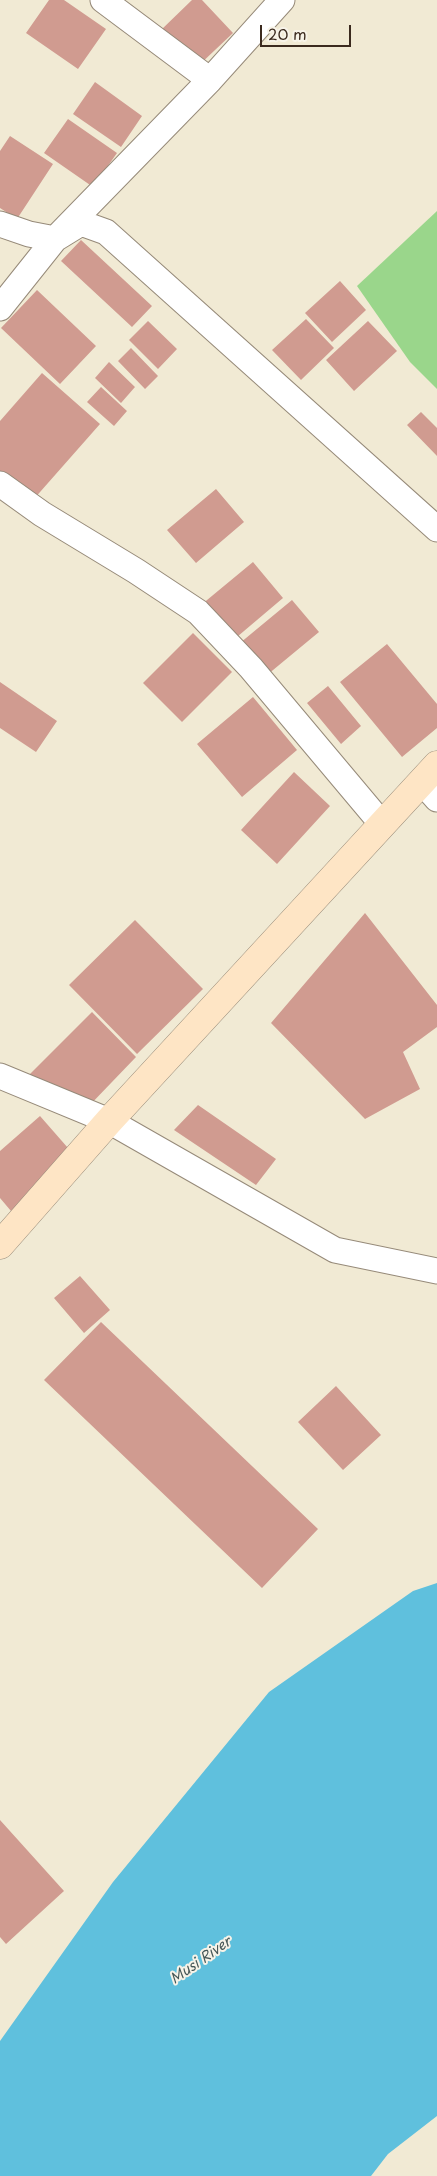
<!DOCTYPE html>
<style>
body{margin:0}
#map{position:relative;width:437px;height:2176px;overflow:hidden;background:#f1ead4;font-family:"Playpen Sans",sans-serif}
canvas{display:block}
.scale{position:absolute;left:260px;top:25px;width:91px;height:22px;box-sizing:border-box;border:2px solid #3b2a1e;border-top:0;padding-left:6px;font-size:15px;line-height:18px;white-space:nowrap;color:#3b2a1e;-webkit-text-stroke:4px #f7f3e8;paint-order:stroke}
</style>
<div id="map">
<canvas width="437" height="2176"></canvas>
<div class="scale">20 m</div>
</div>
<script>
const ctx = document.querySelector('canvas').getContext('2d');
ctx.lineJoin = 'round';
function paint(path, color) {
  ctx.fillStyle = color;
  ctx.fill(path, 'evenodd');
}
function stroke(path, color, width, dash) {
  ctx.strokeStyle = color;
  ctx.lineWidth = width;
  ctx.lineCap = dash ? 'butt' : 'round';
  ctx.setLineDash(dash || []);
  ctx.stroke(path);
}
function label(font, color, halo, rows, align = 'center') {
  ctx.font = font + ' "Playpen Sans",sans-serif';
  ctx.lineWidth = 4;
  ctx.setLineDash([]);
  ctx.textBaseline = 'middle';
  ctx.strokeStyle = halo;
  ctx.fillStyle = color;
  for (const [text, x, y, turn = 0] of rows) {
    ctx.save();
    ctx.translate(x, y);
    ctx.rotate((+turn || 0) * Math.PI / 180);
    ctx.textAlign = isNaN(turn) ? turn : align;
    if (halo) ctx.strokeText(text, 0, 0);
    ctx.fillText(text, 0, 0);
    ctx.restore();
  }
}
const green = new Path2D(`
 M437 211V389L410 362 357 286Z`);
const water = new Path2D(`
 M437 1583V2116L388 2154 371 2176H0V2041L113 1882 269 1692 413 1591Z`);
const building = new Path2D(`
 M49 0H64L106 29 78 69 26 33Z
 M192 0H202L233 33 196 68 161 30Z
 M95 82 142 116 121 147 73 114Z
 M68 119 117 153 93 187 44 153Z
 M10 136 53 164 17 219 0 208V151Z
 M81 240 152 306 132 327 61 261Z
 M340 281 366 310 332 342 305 313Z
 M37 290 96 346 60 384 1 328Z
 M306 319 334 348 301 380 272 350Z
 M148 321 177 349 158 369 129 340Z
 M368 321 397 351 354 391 326 360Z
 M131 348 158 376 145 389 118 361Z
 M109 362 135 387 121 403 95 378Z
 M42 373 100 424 33 500 0 471V421Z
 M101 387 127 411 114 426 87 402Z
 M421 412 437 428V456L407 425Z
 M216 489 244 522 196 563 167 530Z
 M253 562 283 598 231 642 201 605Z
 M292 600 319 632 267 675 240 643Z
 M193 633 232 672 182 722 143 683Z
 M387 644 437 704V728L402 757 340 682Z
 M0 682 57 721 36 752 0 728Z
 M328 686 361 726 341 744 307 703Z
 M253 697 297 750 242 797 197 744Z
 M294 772 330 806 277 864 241 830Z
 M365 913 437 1005V1027L403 1052 420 1089 365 1119 271 1023Z
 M135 920 203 989 137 1054 69 985Z
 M92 1012 136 1057 87 1108 28 1076Z
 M198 1105 276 1159 256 1185 174 1130Z
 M40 1116 75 1156 11 1211 0 1198V1151Z
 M80 1276 110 1310 84 1333 54 1298Z
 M101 1322 318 1529 262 1588 44 1380Z
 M336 1386 381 1435 343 1470 298 1422Z
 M0 1820 64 1891 6 1944 0 1937Z`);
const minor = new Path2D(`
 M103 0 210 80
 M0 224 29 234 55 239 81 223 106 232 437 529
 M0 308 55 239 210 80 282 0
 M0 484 42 514 136 571 198 612 251 668 382 824
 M422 782 437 799
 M0 1076 109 1121 335 1250 437 1271`);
const secondary = new Path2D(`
 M0 1245 109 1121 437 765`);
const waterNames = [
 ["Musi River",201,1961,-35]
];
paint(green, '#9ad68b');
paint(water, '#5fc0dd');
paint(building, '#d09b90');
stroke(minor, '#968a79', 27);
stroke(secondary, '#968a79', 29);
stroke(minor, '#fff', 25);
stroke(secondary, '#fee5c5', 28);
label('italic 14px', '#465757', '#f7f3e8', waterNames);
</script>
